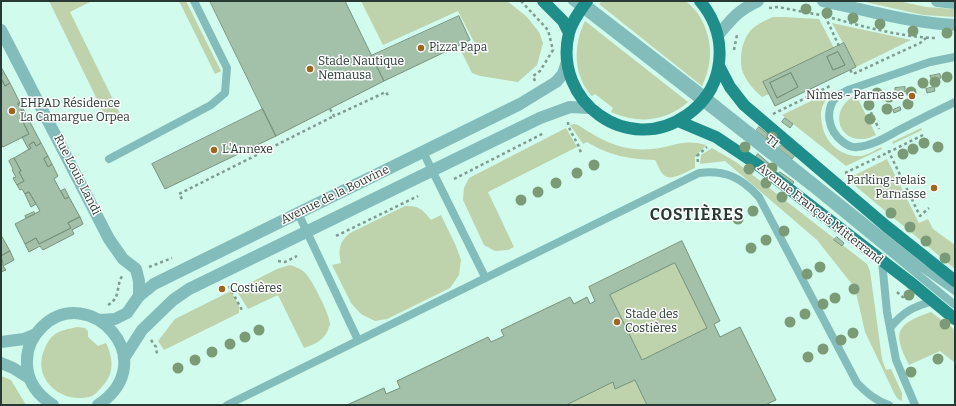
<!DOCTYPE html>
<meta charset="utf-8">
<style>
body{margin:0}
#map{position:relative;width:956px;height:406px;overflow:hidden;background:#d1fbec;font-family:Bitter,serif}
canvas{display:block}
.frame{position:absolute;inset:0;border:2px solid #283933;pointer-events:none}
</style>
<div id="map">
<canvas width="956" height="406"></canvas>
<div class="frame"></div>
</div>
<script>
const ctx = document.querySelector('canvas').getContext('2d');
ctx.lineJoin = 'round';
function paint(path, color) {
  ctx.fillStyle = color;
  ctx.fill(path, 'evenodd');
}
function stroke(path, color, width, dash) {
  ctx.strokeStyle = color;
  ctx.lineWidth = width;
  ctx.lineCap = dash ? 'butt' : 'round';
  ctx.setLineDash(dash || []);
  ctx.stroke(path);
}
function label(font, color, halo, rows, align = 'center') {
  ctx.font = font + ' Bitter,serif';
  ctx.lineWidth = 3;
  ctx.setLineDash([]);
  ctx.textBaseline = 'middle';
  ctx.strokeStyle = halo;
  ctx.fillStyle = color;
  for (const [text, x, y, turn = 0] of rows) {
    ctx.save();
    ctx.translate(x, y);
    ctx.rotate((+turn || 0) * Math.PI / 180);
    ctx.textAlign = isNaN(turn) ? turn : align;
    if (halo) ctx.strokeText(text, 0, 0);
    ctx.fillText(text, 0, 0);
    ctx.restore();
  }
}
const green = new Path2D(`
 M49 1H92L70 12 122 118 109 124Z
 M179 1H186L221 71 215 74Z
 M361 1H507L526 16 539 32 543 43 537 65 518 82 480 76 472 73 460 49 474 42 458 11 383 45Z
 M602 1H686C691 6 697 11 700 17 713 39 713 64 702 86L599 4Z
 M861 1H898L926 7 955 9V17L923 15Z
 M773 17H784L819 19 834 48 769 94 762 97C754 90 748 83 743 73 739 62 741 44 748 34 754 25 764 21 773 17Z
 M585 21 688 102C665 122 638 124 611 112L613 108 595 94 592 96C573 76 573 45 585 21Z
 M832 23 911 40 856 67Z
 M834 90C830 95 825 100 823 105 820 111 821 118 822 124 825 143 841 157 861 156 868 155 875 150 881 147L882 149 846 166 782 115Z
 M856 95 876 135C843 152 823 112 856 95Z
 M574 124 578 125C601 140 622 152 652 149 672 147 684 138 706 145L695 157V168C687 171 673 181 665 176 660 173 658 164 655 160 629 159 610 156 587 142L583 144 570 125Z
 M566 128 577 147 488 192 514 247 508 250 495 251 484 245 463 200 464 188 469 178Z
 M921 128 922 130 893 144 892 142Z
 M712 148 736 162 867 264 870 271 882 359 886 370 891 369 902 393V401L898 399 895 395 865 332 855 288 817 240 725 161 700 164 701 155Z
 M887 159 919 223 928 219 933 229 955 245V269L847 179Z
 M405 206C420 206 422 209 431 220L441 215 456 246 461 260 459 275 450 288 387 319 375 321 361 314 351 303 332 265 341 263C338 250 339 242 350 233Z
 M682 241 720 321 714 324 720 337 740 327 776 400 765 405H347L384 388 386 394 400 388 397 381 488 337 491 342 504 337 501 330 570 297 574 303 587 297 591 304 595 301 589 287Z
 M290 265C296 267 302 269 306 274 312 280 330 315 330 324 330 326 328 328 328 330 323 341 315 344 304 348L278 295 248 309 236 290 277 269Z
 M231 291 239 306V313L164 350 158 341 175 319Z
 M931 312 955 330V363L940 351 909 365C892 332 896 324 931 312Z
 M77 327 85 328 88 331V337L98 346 106 343C112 355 115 371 105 383 101 388 97 393 92 396 62 406 30 378 45 348 47 343 50 338 54 335 60 330 69 329 77 327Z
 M1 376 11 380 26 405H1Z`);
const building = new Path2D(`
 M210 1H345L384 81 276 136Z
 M459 16 470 40 384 81 371 56Z
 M844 43 856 67 775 106 763 82ZM838 52 845 65 833 70 827 57ZM791 73 798 87 777 98 770 83Z
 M838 52 845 65 833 70 827 57Z
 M1 67 10 83 5 86 1 78 2 75Z
 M791 73 798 87 777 98 770 83Z
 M940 74 941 78 932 80 930 76Z
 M1 78 5 86 10 83 20 103 18 104 26 118 22 120 29 134 3 147 1 144Z
 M905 87V92L895 93V88Z
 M934 87 935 91 927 93 926 89Z
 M20 103 41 143 36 146 34 142 29 145 31 148 29 150 22 137 29 134 22 120 26 118 18 104Z
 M900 107 901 110 894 113 893 110Z
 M263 109 276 136 165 189 152 164Z
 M785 118 793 124 790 128 782 122Z
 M759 127 773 138 770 141 756 131Z
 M34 142 36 146 41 143 48 156 44 159 48 167 52 164 58 176 54 179 65 199 69 197 80 217 68 223 71 228 39 244 36 238 25 244 15 224 40 211 29 192 25 194 22 189 20 190 17 185 24 181 19 172 21 171 14 158 31 148 29 145Z
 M781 145 795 155 792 159 778 148Z
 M758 154 771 165 768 168 755 158Z
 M48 156 52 164 48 167 44 159Z
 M14 158 21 171 19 172 24 181 17 185 13 178 16 177 12 170 13 169 9 161Z
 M780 172 794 182 791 186 777 176Z
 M65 189 69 197 65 199 61 191Z
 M29 192 36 204 31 207 25 194Z
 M34 212 35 214 26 218 25 216Z
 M80 217 83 224 72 230 74 234 43 250 40 246 29 252 25 244 36 238 39 244 71 228 68 223Z
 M1 235 10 251 1 256Z
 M837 237 844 243 842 246 834 240Z
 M682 241 720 321 714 324 720 337 740 327 776 400 765 405H647L635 380 615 389 613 382 566 405H347L384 388 386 394 400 388 397 381 488 337 491 342 504 336 501 330 570 297 574 304 587 297 590 304 595 301 589 287ZM675 263 707 328 642 360 610 295Z
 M10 251 14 260 3 266 6 270 1 272V265L3 264 1 256Z`);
const path = new Path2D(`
 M521 1 548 30 553 50 540 71 533 76 535 81
 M769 8 778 7 820 15
 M825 16 839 46
 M832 18C865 27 902 37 935 38
 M734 50 737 35
 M850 70 853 74 920 43 926 38
 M863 96 879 129
 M330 109 334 116 386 92 389 97
 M773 114 830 86
 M568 122C568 131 579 142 581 154
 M923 135 889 152 920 216 929 208
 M698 162 697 156 707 147
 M845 173 889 152V150
 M454 179 544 133
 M182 199 179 194 334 116
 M336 236 418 196
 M278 261 285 262 297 256
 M149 267 172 258
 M229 286 243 312
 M897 292 905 299
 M108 305C122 297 115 285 123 275
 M151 340 156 347 157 354`);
const service = new Path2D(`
 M572 1 811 187 955 305
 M583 1 701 92 921 267 955 291
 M955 57 930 62 848 90C845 92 840 94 837 96 824 110 828 131 843 142 847 145 852 148 857 147 872 146 886 137 899 130 918 120 936 111 955 102
 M423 152 485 277
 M109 159 211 105 225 93 227 68 194 1
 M298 213 358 340
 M882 261 887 312 890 328C904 311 913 307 933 301
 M890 328 896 360 915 405
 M227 405 699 173C725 170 741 177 759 197L857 383C867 393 876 401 889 405`);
const minor = new Path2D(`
 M1 30 109 239 123 259 136 269 139 281V296`);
const tertiary = new Path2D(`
 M823 1C867 10 910 23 955 25
 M937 1 955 3
 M718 35C733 18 737 11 758 1
 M99 320 115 319 127 313 139 296 154 284 520 104 556 82 563 74 567 62
 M1 342 24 339 36 334
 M124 358 142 330 173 300 189 289 540 118 570 107 590 108
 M1 363 13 368 29 378
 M53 405C36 394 26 380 27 360 27 347 33 336 42 327 88 281 165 360 98 405`);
const primary = new Path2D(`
 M543 1 563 21 569 33
 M587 1C580 11 572 21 569 33 552 101 628 157 687 115 704 103 714 89 718 69 723 44 716 20 700 1
 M719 66 730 87 744 105 886 226 955 281
 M678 121 716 137 758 165 910 282 955 319`);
const trees = [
 [806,9],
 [827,13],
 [853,18],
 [880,24],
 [913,31],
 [947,33],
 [947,77],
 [935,82],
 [923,83],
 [911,92],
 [877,93],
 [889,97],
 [908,104],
 [869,105],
 [887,109],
 [870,119],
 [772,137],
 [924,143],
 [745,147],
 [938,147],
 [913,149],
 [903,154],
 [594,165],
 [772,168],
 [749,169],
 [577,173],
 [556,183],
 [766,183],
 [538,192],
 [782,197],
 [521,200],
 [753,211],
 [891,213],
 [738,219],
 [910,227],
 [784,231],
 [766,240],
 [926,241],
 [751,248],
 [945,258],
 [820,267],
 [807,274],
 [854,289],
 [909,295],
 [835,298],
 [823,304],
 [805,314],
 [790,322],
 [945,324],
 [259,330],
 [853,333],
 [245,337],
 [841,340],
 [230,344],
 [823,349],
 [212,352],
 [808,357],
 [938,359],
 [195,360],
 [178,368],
 [911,372]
];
const markers = [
 [421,48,4,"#9d6621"],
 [310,69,4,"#9d6621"],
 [912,96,4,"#9d6621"],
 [12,111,4,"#9d6621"],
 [214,150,4,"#9d6621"],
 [934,188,4,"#9d6621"],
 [222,289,4,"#9d6621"],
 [617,322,4,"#9d6621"]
];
const poiNames = [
 ["Pizza Papa",429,48],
 ["Stade Nautique",318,62],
 ["Nemausa",318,76],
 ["Nîmes - Parnasse",904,96,"right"],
 ["EHPAD Résidence",20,104],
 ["La Camargue Orpea",20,118],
 ["L'Annexe",222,150],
 ["Parking-relais",926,181,"right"],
 ["Parnasse",926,195,"right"],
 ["Costières",230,289],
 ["Stade des",625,315],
 ["Costières",625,329]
];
const streetNames = [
 ["T1",772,142,38],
 ["Rue Louis Landi",77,175,63],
 ["Avenue de la Bouvine",335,195,-26],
 ["Avenue François Mitterrand",820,214,38]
];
const districtNames = [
 ["COSTIÈRES",697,216]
];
paint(green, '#bed2ac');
paint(building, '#a3c1a9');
stroke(building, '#77947d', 1);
stroke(path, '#7e9c91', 2.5, [3, 3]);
stroke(service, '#82bdbb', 8);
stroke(minor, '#82bdbb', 12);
stroke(tertiary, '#82bdbb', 12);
stroke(primary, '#1f8d8a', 12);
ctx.fillStyle = '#7b9b76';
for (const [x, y] of trees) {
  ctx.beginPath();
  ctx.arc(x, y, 5.5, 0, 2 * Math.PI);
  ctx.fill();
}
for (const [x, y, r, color] of markers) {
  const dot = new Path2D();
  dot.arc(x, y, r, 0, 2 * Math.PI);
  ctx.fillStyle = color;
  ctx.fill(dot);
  stroke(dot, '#fdfdfd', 1.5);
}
label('12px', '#283933', '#fdfdfd', poiNames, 'left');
label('12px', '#283933', '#fdfdfd', streetNames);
ctx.letterSpacing = '1px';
label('bold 16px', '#283933', '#fdfdfd', districtNames);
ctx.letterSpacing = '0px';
</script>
